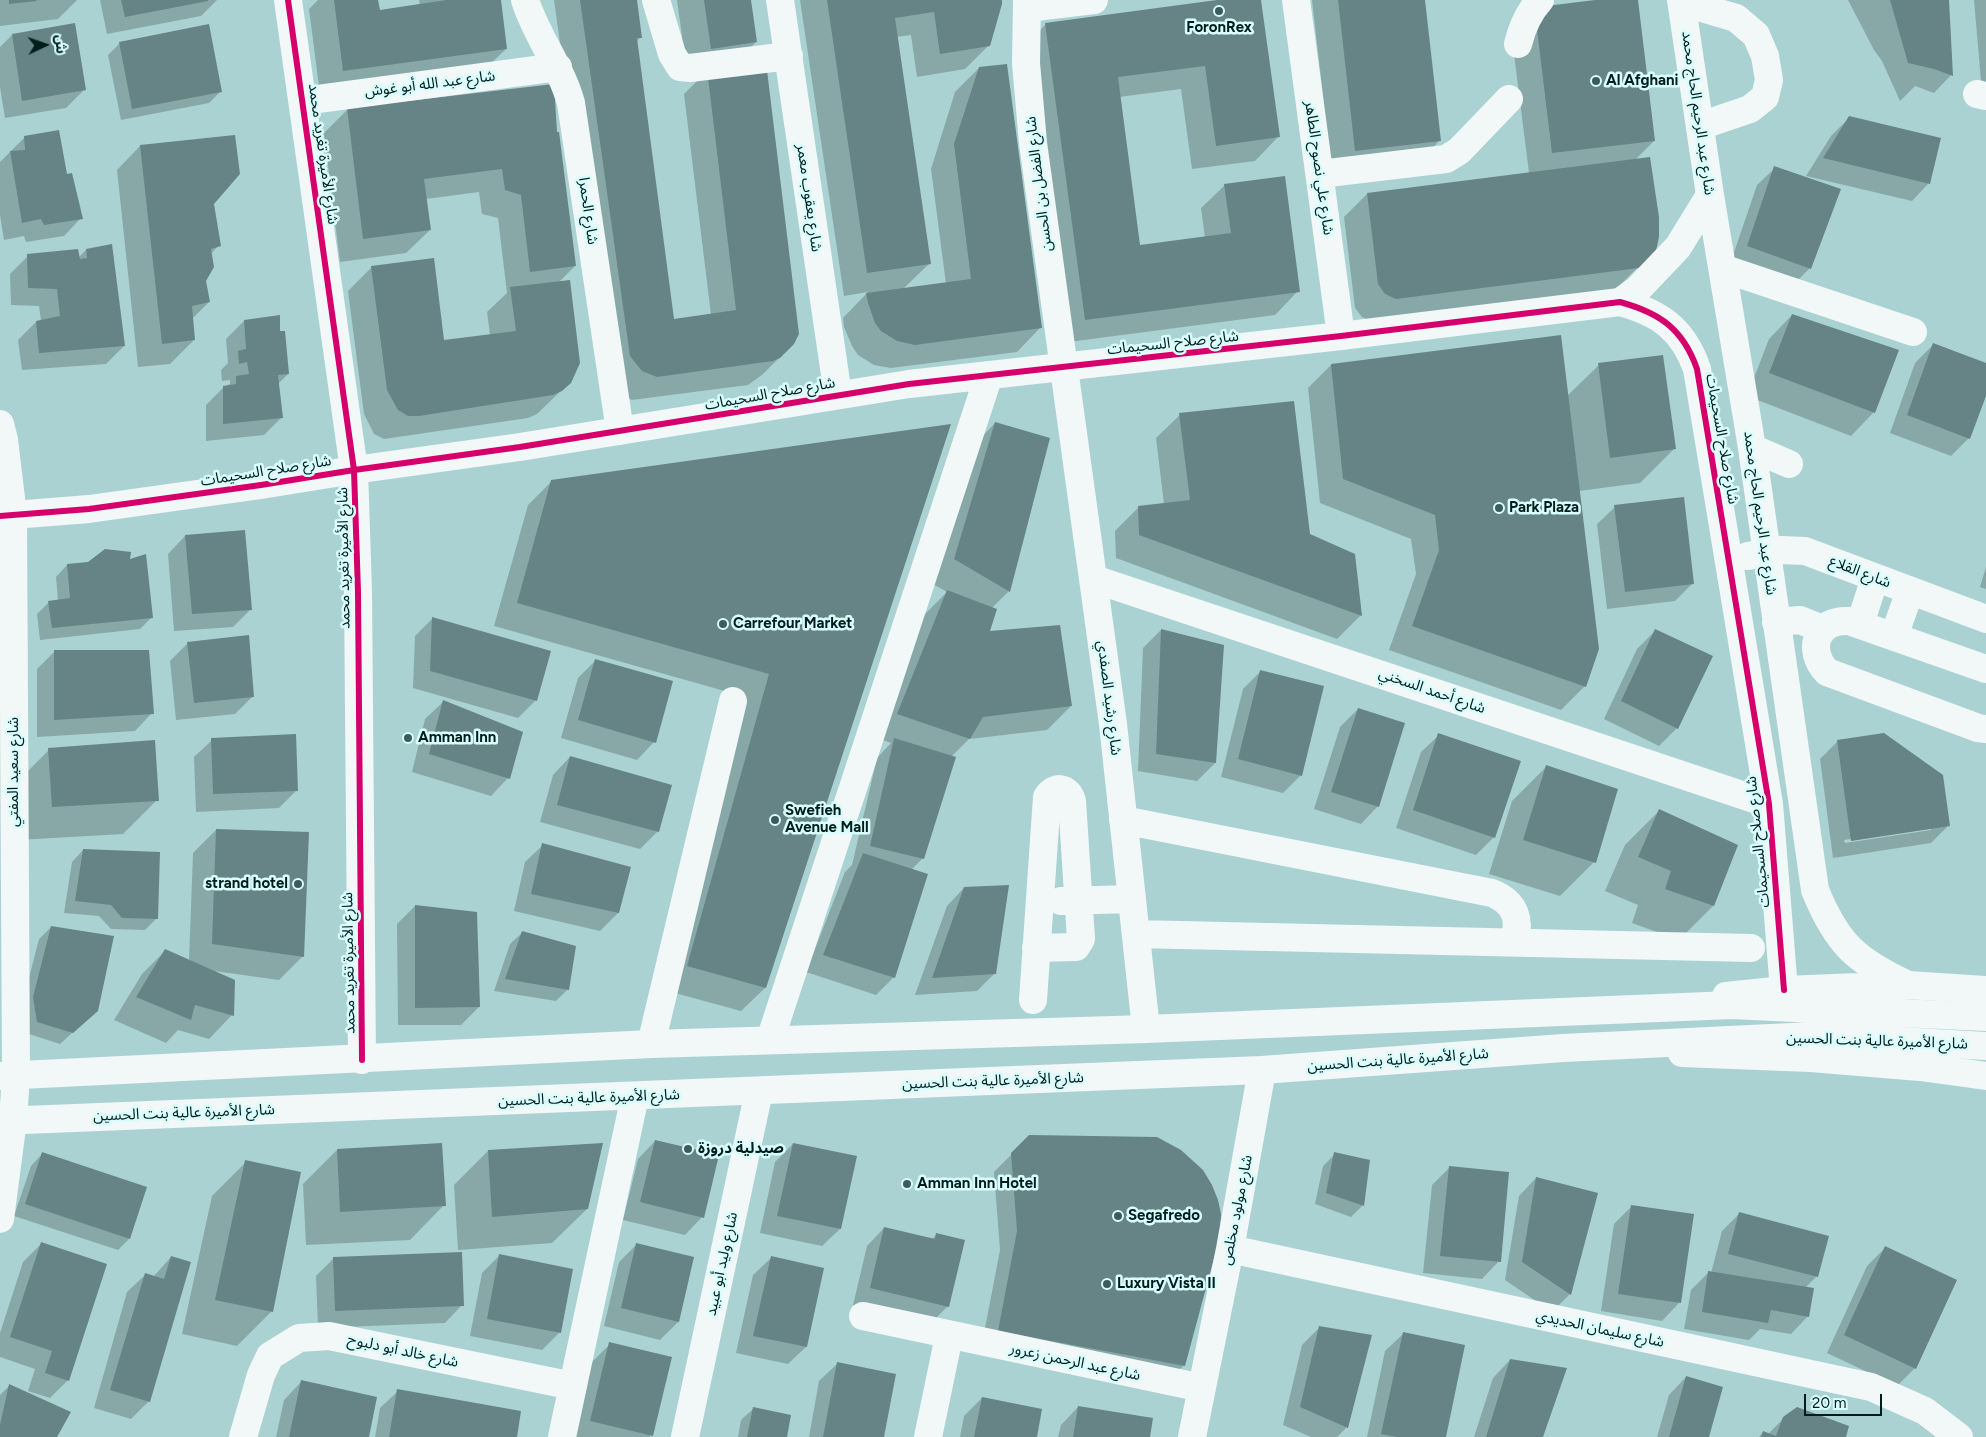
<!DOCTYPE html>
<meta charset="utf-8">
<style>
body{margin:0}
#map{position:relative;width:1986px;height:1437px;overflow:hidden;background:#aad2d2;font-family:Figtree,"Noto Sans Arabic",sans-serif}
canvas{display:block}
.north{position:absolute;left:20px;top:20px;width:50px;height:50px;-webkit-text-stroke:4px #d9fdfd;paint-order:stroke;rotate:87deg;font-size:14px;font-weight:700;line-height:20px;text-align:center;color:#001d1d}
.north::after{content:'';display:block;margin:auto;width:18px;height:22px;background:#001d1d;clip-path:polygon(50% 0,100% 100%,50% 72%,0 100%)}
.scale{position:absolute;left:1804px;top:1394px;width:78px;height:22px;box-sizing:border-box;border:2px solid #001d1d;border-top:0;padding-left:6px;font-size:15px;line-height:18px;white-space:nowrap;color:#001d1d;-webkit-text-stroke:4px #d9fdfd;paint-order:stroke}
</style>
<div id="map">
<canvas width="1986" height="1437"></canvas>
<div class="north">ش</div>
<div class="scale">20 m</div>
</div>
<script>
const ctx = document.querySelector('canvas').getContext('2d');
ctx.lineJoin = 'round';
function paint(path, color) {
  ctx.fillStyle = color;
  ctx.fill(path, 'evenodd');
}
function stroke(path, color, width, dash) {
  ctx.strokeStyle = color;
  ctx.lineWidth = width;
  ctx.lineCap = dash ? 'butt' : 'round';
  ctx.setLineDash(dash || []);
  ctx.stroke(path);
}
function label(font, color, halo, rows, align = 'center') {
  ctx.font = font + ' Figtree,"Noto Sans Arabic",sans-serif';
  ctx.lineWidth = 5;
  ctx.setLineDash([]);
  ctx.textBaseline = 'middle';
  ctx.strokeStyle = halo;
  ctx.fillStyle = color;
  for (const [text, x, y, turn = 0] of rows) {
    ctx.save();
    ctx.translate(x, y);
    ctx.rotate((+turn || 0) * Math.PI / 180);
    ctx.textAlign = isNaN(turn) ? turn : align;
    if (halo) ctx.strokeText(text, 0, 0);
    ctx.fillText(text, 0, 0);
    ctx.restore();
  }
}
const shadow = new Path2D(`
 M0 0H77L58 19 0 26Z
 M100 0H217L201 16 107 34Z
 M318 0H377L378 11 420 6 419 0H499L506 49 482 72 320 94 309 9Z
 M554 0H636L641 37 636 42 673 320 711 315 684 94 710 68 687 72 677 0H750L756 42 730 68 786 351 762 375 748 385 632 400 619 394 607 380Z
 M800 0H1000L989 45 965 69 917 77 911 35 896 37 930 263 903 289 946 284 931 169 955 92 979 68 1040 328 1017 352 891 368 874 365 858 355 852 346 844 327 843 318 868 292 844 296Z
 M1227 0H1260L1278 137 1255 161 1192 169 1181 89 1119 97 1139 247 1205 238 1201 208 1225 185 1298 291 1275 315 1061 343 1022 48 1046 24Z
 M1312 0H1424L1440 140 1417 164 1332 174Z
 M1605 0H1637L1654 141 1635 160 1655 250 1614 291 1372 322 1362 317 1355 308 1344 217 1367 194 1529 173 1513 46 1523 31Z
 M1848 0H1947L1951 75 1934 93 1915 86 1900 101 1882 61 1874 50Z
 M1974 0H1986V103L1983 104Z
 M12 35 84 90 66 108 5 118 0 87V47Z
 M120 43 221 91 209 103 121 120 108 55Z
 M347 110 556 134 575 266 558 283 570 382 537 414 528 418 384 439 374 434 364 414 348 291 372 267 443 341 490 335 487 312 507 293 498 218 482 214 479 192 426 199 430 230 406 253 340 262 324 133Z
 M1849 118 1929 183 1912 201 1806 176 1831 136Z
 M25 137 66 175 81 218 64 236 26 242 24 236 4 240 0 215V162Z
 M140 146 213 203 219 245 211 254 205 281 209 302 192 319 194 340 170 364 138 367 117 170Z
 M1775 168 1810 268 1792 286 1730 264 1757 185Z
 M86 250 124 346 106 364 22 370 18 340 36 322 41 321 39 306 11 305 10 274 28 256 78 258Z
 M1792 315 1874 412 1851 436 1747 396 1769 339Z
 M244 321 279 332 288 374 278 384 282 417 264 435 206 441V405L224 387 230 384V380L222 381 221 370 228 363 226 339Z
 M1560 337 1567 396 1599 365 1674 449 1640 483 1579 491 1585 686 1561 710 1389 650 1416 574 1411 539 1320 503 1308 388 1331 365Z
 M1933 345 1986 364V392L1969 438 1951 456 1890 433 1915 363Z
 M1180 415 1361 615 1337 639 1116 558 1115 531 1139 507 1164 504 1156 438Z
 M995 423 1009 591 992 608 988 632 1071 706 1047 730 969 739 951 757 923 858 911 870 894 977 876 995 806 972 845 872 852 865 877 758 891 743 875 737 924 615 947 592 931 583 972 447Z
 M949 426 765 988 741 1011 664 990 746 697 494 626 528 505 552 481Z
 M1615 507 1693 583 1675 601 1607 609 1597 524Z
 M185 536 251 609 233 627 174 631 168 554Z
 M129 560 152 617 140 629 40 640 37 614 49 602 58 601 56 577 67 565Z
 M1986 567V589L1980 587Z
 M433 618 536 700 518 718 413 688 415 636Z
 M1161 630 1223 646 1215 763 1197 781 1138 771 1143 648Z
 M1655 631 1677 728 1659 746 1604 719 1637 649Z
 M188 643 253 696 235 714 176 720 170 661Z
 M55 651 152 713 135 731 37 737V669Z
 M596 660 654 742 637 760 561 738 578 678Z
 M1261 671 1301 775 1283 793 1221 777 1243 689Z
 M443 702 508 778 491 796 412 772 425 719Z
 M1358 709 1378 806 1361 824 1314 809 1340 727Z
 M1439 735 1494 837 1476 855 1396 828 1421 752Z
 M212 740 297 790 279 808 196 812 194 757Z
 M1838 741 1949 825 1931 843 1833 858 1820 759ZM1931 827V830L1845 843 1844 840Z
 M49 750 157 800 123 834 18 840 15 784Z
 M570 757 658 831 640 849 540 822 553 775Z
 M1546 767 1594 862 1560 896 1489 874 1512 801Z
 M1659 811 1736 845 1713 906 1679 940 1632 923 1638 905 1605 891 1625 845Z
 M216 830 303 956 279 980 214 971 232 1015 209 1039 178 1030 166 1043 114 1020 142 974 165 951 189 961 193 853Z
 M543 845 630 868 618 913 600 931 514 911 525 862Z
 M83 850 157 918 145 930 111 929 99 916 64 913 72 862Z
 M964 888 995 973 977 991 915 995 947 906Z
 M415 906 476 913 479 1007 461 1025H398L397 924Z
 M51 927 97 1010 60 1044 26 1033 21 1009 39 939Z
 M522 933 568 989 556 1001 494 991 510 944Z
 M1030 1136 1184 1365 1166 1383 981 1349 1000 1250 994 1172Z
 M655 1141 702 1217 685 1235 623 1220 638 1159Z
 M793 1144 840 1229 822 1246 760 1233 775 1162Z
 M337 1150 444 1205 410 1240 306 1245 303 1184Z
 M488 1151 587 1209 552 1243 458 1250 454 1185Z
 M42 1154 129 1239 118 1250 14 1216 31 1166Z
 M1335 1154 1369 1161 1362 1206 1351 1217 1315 1204 1323 1166Z
 M246 1162 299 1173 271 1312 237 1346 182 1334 212 1196Z
 M1450 1167 1499 1261 1482 1279 1423 1273 1432 1185Z
 M1536 1178 1596 1194 1570 1294 1552 1312 1505 1280 1519 1196Z
 M1632 1206 1693 1216 1679 1303 1662 1321 1601 1311 1614 1224Z
 M1739 1214 1817 1276 1805 1288 1808 1316 1791 1334 1760 1329 1749 1340 1684 1329 1691 1290 1709 1272 1711 1273 1722 1231Z
 M884 1228 931 1240 937 1234 948 1306 930 1324 853 1305 867 1246Z
 M41 1244 105 1265 67 1381 50 1398 28 1391 35 1369 0 1357V1333L23 1262Z
 M637 1244 693 1258 678 1322 660 1340 604 1326 619 1262Z
 M1885 1248 1915 1368 1897 1386 1827 1353 1867 1266Z
 M499 1256 560 1332 542 1350 470 1336 482 1273Z
 M171 1257 149 1401 131 1419 94 1408 127 1292 145 1275 153 1277Z
 M334 1258 462 1305 445 1323 318 1328 316 1276Z
 M771 1258 806 1347 788 1364 736 1353 753 1275Z
 M1320 1327 1347 1427 1337 1437H1311L1283 1425 1302 1345Z
 M1403 1334 1444 1437H1367L1385 1351Z
 M610 1344 670 1358 650 1437H574L592 1362Z
 M1510 1360 1542 1437H1474L1493 1378Z
 M837 1364 883 1437H809L819 1381Z
 M1686 1377 1708 1437H1657L1669 1395Z
 M301 1382 367 1437H276L284 1400Z
 M9 1386 56 1437H0V1395Z
 M398 1391 516 1437H375L380 1408Z
 M982 1398 1035 1437H960L964 1416Z
 M1078 1407 1149 1437H1058L1061 1425Z
 M753 1409 786 1437H738L741 1420Z
 M1784 1418 1844 1437H1759L1763 1432 1768 1434Z`);
const building = new Path2D(`
 M9 0H36L37 1 9 4Z
 M121 0H208V1L125 17Z
 M334 0H378L380 10 446 0H501L507 49 343 71Z
 M580 0H637L642 38H637L674 319 736 310 707 69 766 62 799 334 794 344 780 358 773 361 657 377 642 371 630 356Z
 M704 0H751L757 42 711 49Z
 M827 0H1002V4L990 46 940 54 934 12 895 18 931 264 867 273Z
 M1217 0H1261L1280 137 1216 146 1205 66 1118 77 1140 245 1231 233 1224 184 1285 176 1300 292 1085 320 1045 23Z
 M1338 0H1425L1441 141 1355 151Z
 M1595 0H1638L1655 141 1552 153 1536 21 1546 6Z
 M1890 0H1949L1953 76 1934 69 1908 63Z
 M75 23 86 90 22 101 12 34Z
 M209 24 222 92 132 109 119 42Z
 M1007 64 1042 328 915 345 897 341 881 331 875 323 868 303 866 293 971 279 954 144 979 67Z
 M554 84 557 132H559L576 266 530 272 521 195 505 190 502 169 424 179 431 230 363 239 347 108Z
 M1849 116 1941 138 1930 184 1823 158Z
 M59 130 67 174 72 173 83 219 44 225 41 219 22 223 10 151 25 150 24 136Z
 M235 135 240 174 214 204 221 246 211 249 214 267 206 281 210 302 192 306 195 340 162 344 140 145Z
 M1650 157 1659 217V237L1656 251 1639 268 1396 299 1385 294 1378 284 1367 193Z
 M1774 166 1841 189 1811 269 1747 246Z
 M112 244 125 346 39 353 36 321 60 316 57 289 28 288 27 254 78 249 80 259 87 258 86 249Z
 M434 258 444 340 516 331 510 287 570 280 580 363 571 383 562 391 553 395 419 416H408L398 410 387 390 371 266Z
 M1792 314 1899 350 1875 413 1769 373Z
 M280 315V331H285L289 374 278 375 283 418 223 424V386L236 384V376L249 374 247 362 239 364 238 351 246 349 244 320Z
 M1561 335 1599 649 1586 687 1412 626 1439 550 1435 515 1343 479 1331 364Z
 M1933 343 1986 363V396L1970 439 1907 415Z
 M1663 355 1676 449 1610 458 1598 363Z
 M1294 401 1310 534 1355 554 1362 616 1139 535 1138 506 1190 500 1179 413Z
 M995 422 1050 438 1010 592 954 559Z
 M951 424 766 988 687 966 769 674 517 603 551 480Z
 M1684 497 1694 584 1625 592 1614 505Z
 M245 530 252 610 192 614 185 535Z
 M105 549 131 552 130 559 146 554 153 618 52 628 48 601 70 598 67 564 88 562Z
 M947 590 997 609 990 631 1060 625 1072 706 983 717 970 739 897 714Z
 M432 617 551 651 537 701 430 671Z
 M1161 629 1224 645 1216 763 1156 754Z
 M1655 629 1713 656 1678 729 1621 701Z
 M249 635 254 697 194 703 187 642Z
 M54 650H149L154 714 54 720Z
 M595 659 673 681 656 743 578 720Z
 M1260 670 1324 686 1302 776 1238 759Z
 M443 700 523 732 510 779 429 754Z
 M1358 708 1405 723 1379 807 1331 792Z
 M1438 733 1521 761 1495 838 1413 810Z
 M1884 733 1943 775 1950 826 1851 841 1837 740Z
 M296 734 298 791 213 794 211 738Z
 M894 738 956 757 924 859 870 846Z
 M155 740 159 801 52 807 48 748Z
 M570 756 672 785 659 832 557 805Z
 M1546 765 1618 789 1596 863 1523 840Z
 M1659 809 1738 845 1714 906 1665 889 1671 871 1638 857Z
 M216 829 309 832 304 957 212 944Z
 M542 843 631 867 619 913 531 894Z
 M83 849 160 852 158 919 122 918 111 905 75 901Z
 M863 853 928 874 895 978 823 955Z
 M1009 885 996 974 932 978 964 887Z
 M415 905 477 912 480 1007 415 1008Z
 M51 926 114 936 98 1011 73 1033 37 1022 33 997Z
 M522 931 576 946 569 990 505 979Z
 M165 949 235 980 234 1016 195 1005 191 1020 136 997Z
 M1029 1135 1157 1137 1181 1150 1203 1170 1212 1185 1218 1200 1221 1214 1220 1236 1185 1366 998 1331 1017 1231 1011 1153Z
 M655 1140 719 1155 704 1218 640 1202Z
 M442 1143 446 1206 340 1212 337 1149Z
 M603 1143 588 1209 492 1217 488 1150Z
 M793 1143 857 1156 841 1229 777 1216Z
 M42 1152 147 1187 130 1239 25 1204Z
 M1334 1152 1370 1160 1364 1206 1326 1193Z
 M245 1160 301 1172 273 1312 215 1300Z
 M1449 1166 1509 1172 1501 1262 1440 1256Z
 M1536 1177 1598 1193 1571 1295 1522 1262Z
 M1631 1205 1694 1214 1681 1303 1618 1294Z
 M1739 1212 1829 1236 1818 1277 1728 1254Z
 M884 1227 935 1239 936 1233 965 1240 949 1307 870 1288Z
 M41 1242 107 1264 69 1381 45 1373 52 1351 10 1337Z
 M636 1243 694 1257 679 1322 621 1308Z
 M1885 1246 1957 1280 1916 1369 1844 1335Z
 M462 1252 464 1306 335 1311 333 1257Z
 M499 1254 573 1269 561 1333 487 1319Z
 M171 1256 191 1262 150 1402 110 1390 145 1273 164 1279Z
 M771 1256 824 1268 807 1347 753 1336Z
 M1708 1271 1814 1288 1809 1317 1771 1310 1768 1323 1702 1312Z
 M1319 1326 1372 1335 1348 1428 1300 1407Z
 M1403 1332 1465 1345 1446 1437H1397L1381 1434Z
 M609 1342 672 1357 653 1436 590 1421Z
 M1510 1359 1567 1368 1543 1437H1486Z
 M837 1362 896 1374 884 1437H823Z
 M1686 1376 1723 1387 1709 1437H1669Z
 M301 1380 377 1397 369 1437H289Z
 M9 1384 71 1412 57 1437H0V1425Z
 M397 1389 521 1411 517 1437H389Z
 M982 1397 1042 1409 1037 1437H974Z
 M1078 1406 1153 1418 1150 1437H1073Z
 M753 1407 791 1415 787 1437H747Z
 M1797 1407 1849 1426 1846 1437H1761L1763 1431 1776 1436 1783 1417Z`);
const minor = new Path2D(`
 M288 0 354 470 358 592 362 1060
 M525 0C536 36 561 66 571 103L620 431
 M656 0 672 54 680 67 690 68 789 56
 M780 0 838 395
 M1027 0 1026 63 1033 143 1113 724 1146 1029
 M1296 0 1341 336
 M1681 0 1710 195 1752 448 1815 890C1837 944 1856 961 1908 985
 M1682 2 1736 18 1756 35 1765 56 1769 80 1765 97 1750 109 1700 126
 M1027 8 1094 0
 M1518 44C1522 28 1528 13 1540 0
 M1977 94 1986 96
 M303 101 558 67
 M1320 174 1446 159 1459 151 1509 99
 M1722 268 1913 332
 M1620 302 1638 289 1678 247 1710 195
 M0 424 4 440 13 515 16 1076 13 1120 0 1219
 M1752 448 1789 464
 M0 516 89 509 261 485 354 470 520 447 909 384 1341 336 1620 302C1660 313 1683 329 1697 369L1769 804 1784 990
 M1748 556 1781 550 1805 551 1986 619
 M1094 579 1769 804
 M1776 622 1800 620 1822 629
 M1860 624 1875 578
 M1894 636 1910 591
 M1986 669 1849 621C1816 619 1806 650 1827 672L1978 728 1986 729
 M1123 820 1492 893C1515 902 1522 921 1513 942
 M1061 901 1132 899
 M1136 934 1751 948
 M1726 996 1784 990 1908 985 1986 990
 M1033 1000 1047 797C1055 785 1068 787 1072 801L1081 939 1076 947 1036 948
 M770 1040 989 375
 M651 1044 733 701
 M1682 1053 1811 1058 1920 1067 1986 1076
 M1230 1249 1871 1387 1925 1411 1959 1437
 M863 1316 1202 1388
 M243 1437 261 1375 270 1356 299 1338 329 1336 573 1386
 M562 1437 635 1096
 M685 1437 759 1091
 M928 1437 949 1336
 M1192 1437 1230 1249 1262 1070`);
const major = new Path2D(`
 M0 1076 651 1044 1146 1029 1732 1005 1986 1017
 M0 1121 1262 1070 1563 1048 1813 1036 1986 1046`);
const cycleway = new Path2D(`
 M288 0 354 470 358 592 362 1060
 M0 516 89 509 261 485 354 470 520 447 909 384 1341 336 1620 302C1660 313 1683 329 1697 369L1769 804 1784 990`);
const markers = [
 [1219,11,5,"#3b5c5c"],
 [1596,81,5,"#3b5c5c"],
 [1499,508,5,"#3b5c5c"],
 [723,624,5,"#3b5c5c"],
 [408,738,5,"#3b5c5c"],
 [775,820,5,"#3b5c5c"],
 [298,884,5,"#3b5c5c"],
 [688,1149,5,"#3b5c5c"],
 [907,1184,5,"#3b5c5c"],
 [1118,1216,5,"#3b5c5c"],
 [1107,1284,5,"#3b5c5c"]
];
const poiNames = [
 ["ForonRex",1219,28,"center"],
 ["Al Afghani",1606,81],
 ["Park Plaza",1509,508],
 ["Carrefour Market",733,624],
 ["Amman Inn",418,738],
 ["Swefieh",785,811],
 ["Avenue Mall",785,828],
 ["strand hotel",288,884,"right"],
 ["صيدلية دروزة",698,1149],
 ["Amman Inn Hotel",917,1184],
 ["Segafredo",1128,1216],
 ["Luxury Vista II",1117,1284]
];
const streetNames = [
 ["شارع عبد الله أبو غوش",430,84,-7],
 ["شارع عبد الرحيم الحاج محمد",1698,113,82],
 ["شارع الأميرة تغريد محمد",323,154,82],
 ["شارع علي نصوح الطاهر",1319,168,82],
 ["شارع الفضل بن الحسن",1039,184,-97],
 ["شارع يعقوب معمر",809,198,82],
 ["شارع الحمرا",588,211,82],
 ["شارع صلاح السحيمات",1173,343,-6],
 ["شارع صلاح السحيمات",770,394,-10],
 ["شارع صلاح السحيمات",1722,439,80],
 ["شارع صلاح السحيمات",266,471,-9],
 ["شارع عبد الرحيم الحاج محمد",1760,513,82],
 ["شارع الأميرة تغريد محمد",344,558,-91],
 ["شارع القلاع",1860,572,21],
 ["شارع أحمد السخني",1432,691,19],
 ["شارع رشيد الصفدي",1109,698,83],
 ["شارع سعيد المفتي",14,772,-90],
 ["شارع صلاح السحيمات",1758,842,-96],
 ["شارع الأميرة تغريد محمد",349,963,-91],
 ["شارع الأميرة عالية بنت الحسين",1877,1041,2],
 ["شارع الأميرة عالية بنت الحسين",1398,1060,-4],
 ["شارع الأميرة عالية بنت الحسين",993,1081,-2],
 ["شارع الأميرة عالية بنت الحسين",589,1098,-2],
 ["شارع الأميرة عالية بنت الحسين",184,1113,-2],
 ["شارع مولود مخلص",1237,1210,-79],
 ["شارع وليد أبو عبيد",722,1264,-78],
 ["شارع سليمان الحديدي",1600,1329,12],
 ["شارع خالد أبو دلبوح",403,1351,12],
 ["شارع عبد الرحمن زعرور",1075,1362,12]
];
paint(shadow, '#0003');
paint(building, '#668386');
stroke(minor, '#f2f8f8', 28);
stroke(major, '#f2f8f8', 28);
stroke(cycleway, '#d6006c', 6);
for (const [x, y, r, color] of markers) {
  const dot = new Path2D();
  dot.arc(x, y, r, 0, 2 * Math.PI);
  ctx.fillStyle = color;
  ctx.fill(dot);
  stroke(dot, '#d9fdfd', 2);
}
label('bold 15px', '#001d1d', '#d9fdfd', poiNames, 'left');
label('15px', '#001d1d', '#d9fdfd', streetNames);
</script>
